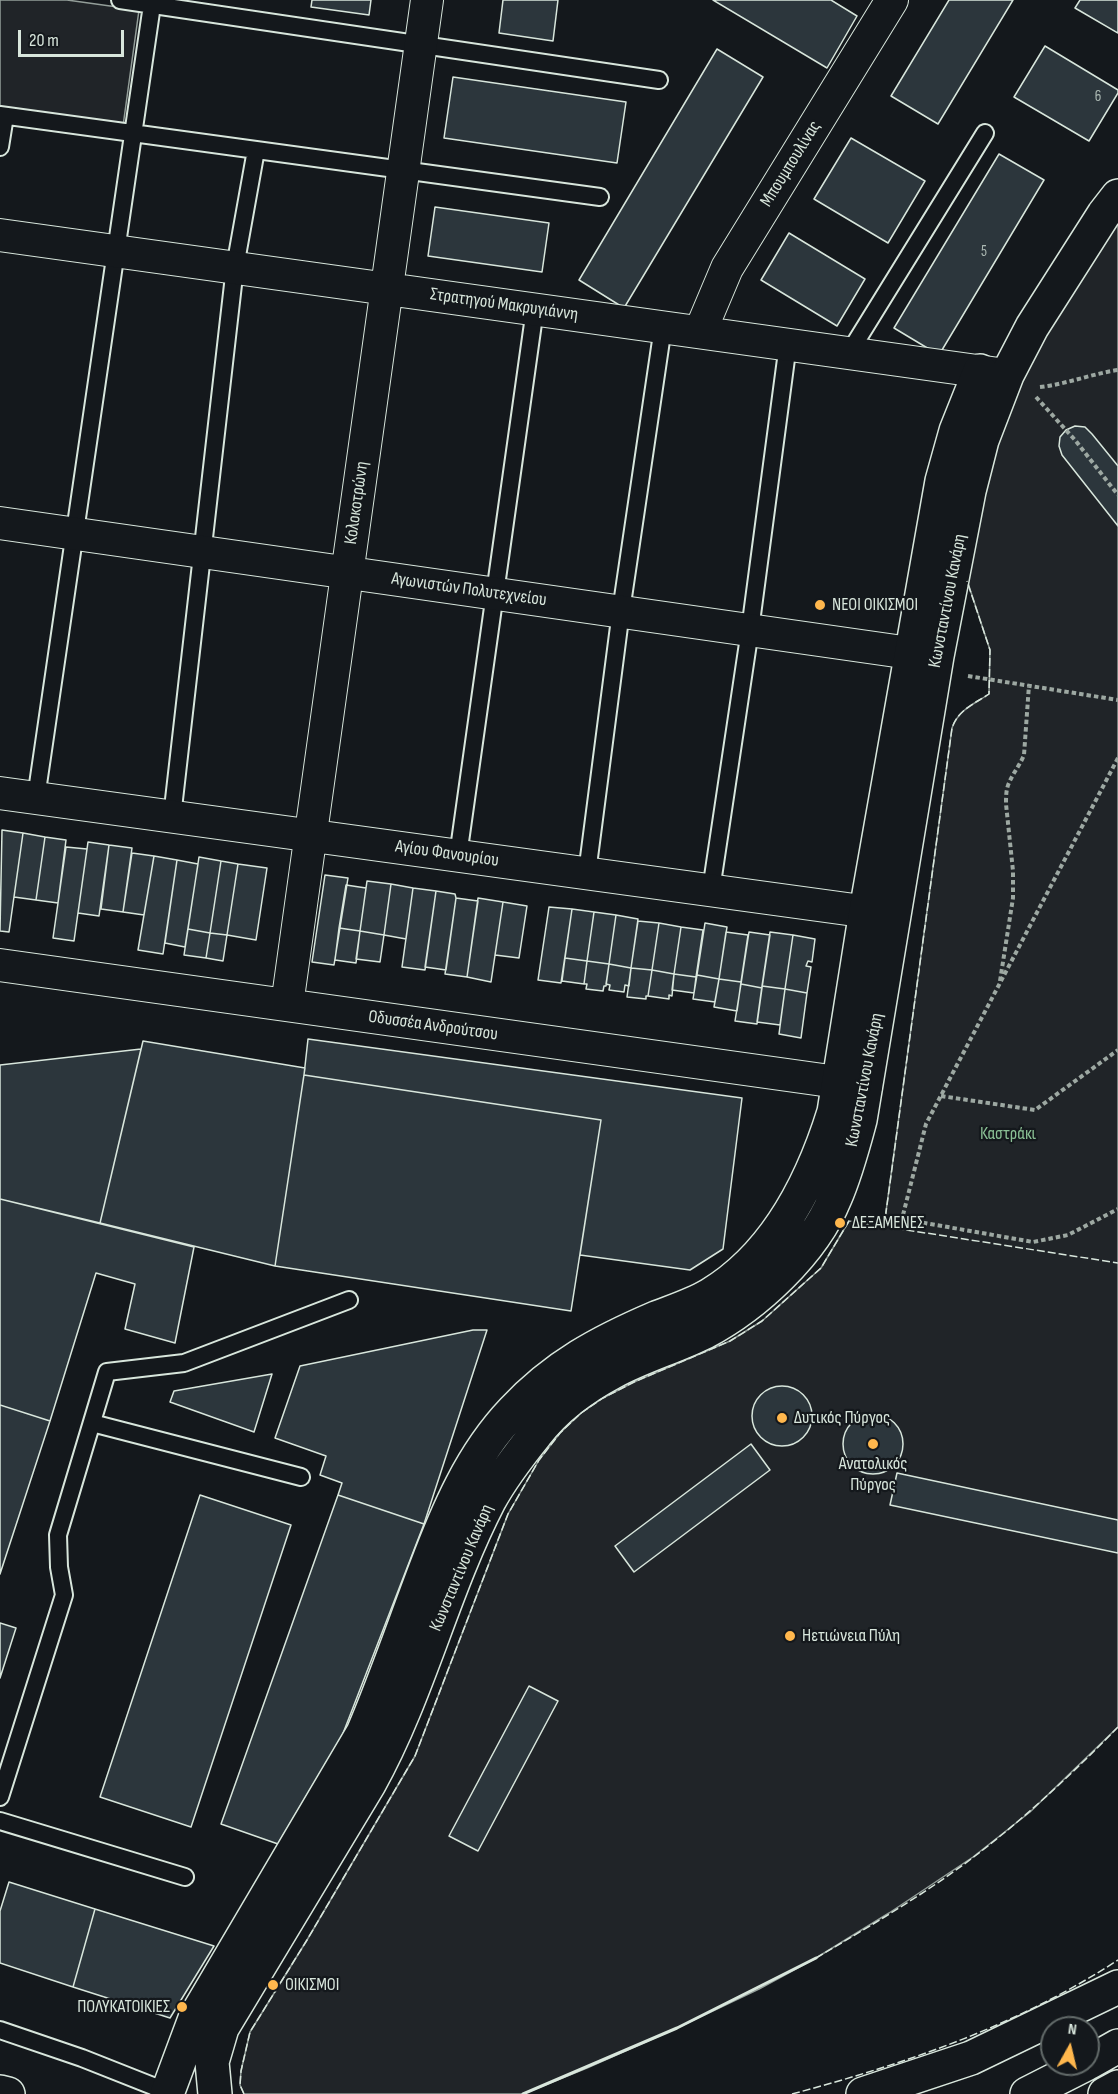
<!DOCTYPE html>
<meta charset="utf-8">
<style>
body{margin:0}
#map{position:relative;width:1118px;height:2094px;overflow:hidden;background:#14181c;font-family:"Sofia Sans Condensed",sans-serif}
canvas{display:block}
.north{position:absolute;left:1040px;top:2016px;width:60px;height:60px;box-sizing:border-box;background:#14181c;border:2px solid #626a69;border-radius:50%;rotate:8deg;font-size:16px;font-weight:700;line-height:24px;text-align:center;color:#d8e6dc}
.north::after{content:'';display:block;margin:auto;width:21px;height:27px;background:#ffb74d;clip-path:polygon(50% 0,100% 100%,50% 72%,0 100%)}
.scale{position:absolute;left:18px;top:30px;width:106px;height:27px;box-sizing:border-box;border:3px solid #d8e6dc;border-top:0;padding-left:8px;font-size:18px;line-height:21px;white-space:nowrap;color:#d8e6dc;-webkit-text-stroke:4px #14181c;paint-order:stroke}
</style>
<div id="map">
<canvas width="1118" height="2094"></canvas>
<div class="north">N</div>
<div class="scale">20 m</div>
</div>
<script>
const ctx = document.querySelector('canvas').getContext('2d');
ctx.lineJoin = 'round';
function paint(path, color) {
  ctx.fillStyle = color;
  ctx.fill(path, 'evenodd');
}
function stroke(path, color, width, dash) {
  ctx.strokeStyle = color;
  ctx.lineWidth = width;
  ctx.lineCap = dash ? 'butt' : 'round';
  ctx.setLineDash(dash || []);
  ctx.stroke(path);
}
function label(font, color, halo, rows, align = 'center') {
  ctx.font = font + ' "Sofia Sans Condensed",sans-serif';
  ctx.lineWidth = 4.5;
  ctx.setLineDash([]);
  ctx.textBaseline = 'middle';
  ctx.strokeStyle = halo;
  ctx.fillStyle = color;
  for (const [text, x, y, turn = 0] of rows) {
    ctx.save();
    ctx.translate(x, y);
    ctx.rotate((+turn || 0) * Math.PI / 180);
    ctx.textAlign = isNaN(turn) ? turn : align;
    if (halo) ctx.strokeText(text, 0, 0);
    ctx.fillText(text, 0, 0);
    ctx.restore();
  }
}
const green = new Path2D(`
 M0 0H67L139 10 123 126 0 109Z
 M1118 222V1727L1030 1812 973 1857 889 1913 816 1958 759 1989 677 2028 587 2068 523 2094H244L240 2085 241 2071 250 2032 307 1940 415 1756 508 1514 539 1460 560 1433 581 1413 603 1398 634 1382 730 1341 762 1321 821 1268 849 1221 884 1226 952 728C958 710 974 704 989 694L990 650 965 574 982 482 1018 380Z`);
const building = new Path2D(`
 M312 0H371L369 15 311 7Z
 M503 0H558L553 41 499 33Z
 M713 0H831L857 16 827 68Z
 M949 0H1013L938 124 891 96Z
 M1080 0H1118V33L1075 8Z
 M1045 46 1118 90V93L1089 141 1014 97Z
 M717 49 763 77 624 308 579 280Z
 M453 77 626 102 617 163 444 138Z
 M851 138 925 181 888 243 814 199Z
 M999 154 1044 180 939 355 894 328Z
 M435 207 549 223 542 272 428 256Z
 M789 233 865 279 837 326 761 280Z
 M1075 426 1085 427 1092 434 1118 466V526L1062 455 1059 446 1060 437 1066 430Z
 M2 830 23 833 9 932 0 931Z
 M23 833 45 837 36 900 14 897Z
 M45 837 66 840 58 903 36 900Z
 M88 842 109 845 99 916 78 913Z
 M109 845 132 848 123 912 101 909Z
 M66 847 87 849 74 941 53 938Z
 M132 853 154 856 144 915 123 912Z
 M154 856 177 860 163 954 138 950Z
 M199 857 221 861 210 933 188 929Z
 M177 860 198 864 185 947 165 943Z
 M221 861 238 864 227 935 210 933Z
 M238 864 267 868 256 940 227 935Z
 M325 875 348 878 334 965 312 962Z
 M367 881 391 884 384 935 360 931Z
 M391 884 413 888 406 939 384 935Z
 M346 885 366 888 360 931 339 928Z
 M413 888 436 891 425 970 402 967Z
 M436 891 455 894 456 898 446 970 425 967Z
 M456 898 478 901 467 977 445 974Z
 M478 898 503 902 491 982 467 977Z
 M503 902 527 906 519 958 495 955Z
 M549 907 572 909 561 983 538 980Z
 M572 909 594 912 587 961 565 958Z
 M594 912 616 915 609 964 587 961Z
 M616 915 638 919 631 968 609 964Z
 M638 921 659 923 652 970 631 968Z
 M659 923 681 927 674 974 652 970Z
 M705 923 727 927 719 979 697 975Z
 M681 927 703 930 696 977 674 974Z
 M339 928 360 931 356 963 335 960Z
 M188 929 210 933 206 958 184 955Z
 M360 931 384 935 380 962 356 959Z
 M726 932 748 935 741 982 719 979Z
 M749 932 770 935 762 988 741 984Z
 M770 932 793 935 785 989 762 986Z
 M210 933 227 935 223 961 206 958Z
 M793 935 815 939 812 962 808 961 806 966 811 967 807 993 785 989Z
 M565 958 587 961 584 984 562 981Z
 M587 961 609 964 606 986H604L603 991 586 989 587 984H584Z
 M609 964 631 968 629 986 625 985 624 992 609 990 610 985 606 984Z
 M631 968 652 970 648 996H646V999L627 997Z
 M652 970 674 974 672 996 669 995V999L648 996Z
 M674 974 696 977 694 993 672 990Z
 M697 975 719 979 715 1002 693 999Z
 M719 979 741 982 737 1011 714 1007Z
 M741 984 762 988 757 1024 735 1021Z
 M762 986 785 989 780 1025 757 1022Z
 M785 989 807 993 801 1038 779 1034Z
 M308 1039 742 1098 723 1249 690 1270 580 1255 601 1120 304 1075Z
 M143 1041 305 1068 275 1266 100 1223Z
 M141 1049 100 1223 0 1199V1065Z
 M304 1075 601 1120 571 1311 275 1266Z
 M0 1199 194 1247 175 1343 125 1329 135 1284 96 1273 50 1421 0 1405Z
 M473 1330H487L424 1524 338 1495 342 1483 320 1475 326 1456 275 1438 300 1366Z
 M272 1374 254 1432 170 1402 174 1391Z
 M752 1416a30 30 0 1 1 60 0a30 30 0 1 1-60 0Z
 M0 1405 50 1421 0 1574Z
 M843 1444a30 30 0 1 1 60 0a30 30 0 1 1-60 0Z
 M751 1444 770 1470 634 1572 615 1546Z
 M897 1473 1118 1520V1553L890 1505Z
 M200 1495 291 1525 191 1827 100 1797Z
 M338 1495 424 1524 342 1736 278 1844 221 1824Z
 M0 1623 16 1628 0 1678Z
 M529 1686 558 1701 478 1851 449 1836Z
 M9 1882 95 1909 73 1987 0 1963V1911Z
 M95 1909 214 1946 170 2018 73 1987Z`);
const path = new Path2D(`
 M1040 387C1067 384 1091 374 1118 370
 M1036 397 1075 440 1118 495
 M968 676 1118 700
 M1118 758 926 1124 902 1219 1033 1242 1068 1235 1118 1209
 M1000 981 1013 898V871L1006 804C1006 797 1006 789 1009 783 1013 773 1020 765 1024 755L1029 685
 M941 1096 1035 1110 1118 1050`);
const service = new Path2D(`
 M120 0 659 80
 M0 115 600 197
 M0 147 5 116
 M849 353 985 133
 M36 798 152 5
 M172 817 235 267 256 150
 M458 856 535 309
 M587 873 621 611 663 327
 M711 890 750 630 788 344
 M92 1423 301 1477
 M0 1797 64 1595 59 1567 58 1535 107 1372 184 1363 349 1300
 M0 1821 185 1877
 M0 2030 82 2058 168 2092`);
const minor = new Path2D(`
 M0 235 1006 375
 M700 332 727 268 892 0
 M0 523 910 653
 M0 793 891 915
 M0 965 866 1086
 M287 1005 427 0`);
const tertiary = new Path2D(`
 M167 2094 196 2016 363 1733C386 1679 405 1623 426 1568 447 1512 471 1455 513 1411 555 1366 600 1342 656 1318 674 1311 693 1305 710 1295 776 1255 812 1183 834 1112L866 911 942 481 956 431 980 371
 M215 2094 212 2062 222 2028 369 1784C419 1694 442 1592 489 1501 502 1477 519 1455 536 1434 556 1408 585 1387 613 1372 642 1356 675 1347 705 1332 756 1305 813 1252 835 1198 846 1173 853 1146 860 1120L937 656 969 491 982 440 1007 375 1032 327 1104 214 1118 196`);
const primary = new Path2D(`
 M1088 2063 1118 2046
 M0 2092 8 2094
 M863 2094 971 2058 1118 1987
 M1027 2094 1086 2064
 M1105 2094 1118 2087`);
const fence = new Path2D(`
 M884 1227 952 728C958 710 974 704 989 694L990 650 967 581
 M816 1958C870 1926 925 1894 975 1856 1026 1817 1073 1773 1118 1727
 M244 2094 240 2085 241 2071 250 2032 307 1940 415 1756 508 1514 539 1460 560 1433 581 1413 603 1398 634 1382 730 1341 762 1321 821 1268 849 1221 1118 1263
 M792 2094C907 2063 1017 2026 1118 1960`);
const wall = new Path2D(`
 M523 2094 677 2028 816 1958`);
const markers = [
 [820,605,6,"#ffb74d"],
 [840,1223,6,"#ffb74d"],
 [782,1418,6,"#ffb74d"],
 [873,1444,6,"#ffb74d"],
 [790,1636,6,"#ffb74d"],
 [273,1985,6,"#ffb74d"],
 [182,2007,6,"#ffb74d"]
];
const numberNames = [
 ["6",1098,97],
 ["5",984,252]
];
const streetNames = [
 ["Μπουμπουλίνας",791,164,-58],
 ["Στρατηγού Μακρυγιάννη",504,305,8],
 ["Κολοκοτρώνη",357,503,-82],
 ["Αγωνιστών Πολυτεχνείου",469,590,8],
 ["Κωνσταντίνου Κανάρη",948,601,-79],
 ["Αγίου Φανουρίου",447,854,8],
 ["Οδυσσέα Ανδρούτσου",433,1026,8],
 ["Κωνσταντίνου Κανάρη",865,1080,-79],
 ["Κωνσταντίνου Κανάρη",462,1568,-67]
];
const poiNames = [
 ["ΝΕΟΙ ΟΙΚΙΣΜΟΙ",832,605],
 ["ΔΕΞΑΜΕΝΕΣ",852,1223],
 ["Δυτικός Πύργος",794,1418],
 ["Ανατολικός",873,1464,"center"],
 ["Πύργος",873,1485,"center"],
 ["Ηετιώνεια Πύλη",802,1636],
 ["ΟΙΚΙΣΜΟΙ",285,1985],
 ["ΠΟΛΥΚΑΤΟΙΚΙΕΣ",170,2007,"right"]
];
const parkNames = [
 ["Καστράκι",1008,1134]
];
paint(green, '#202428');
stroke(green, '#939e99', 1.5);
paint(building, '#2c363c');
stroke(building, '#d8e6dc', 1.5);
stroke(service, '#d8e6dc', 20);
stroke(minor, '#d8e6dc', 34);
stroke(tertiary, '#d8e6dc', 36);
stroke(primary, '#d8e6dc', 36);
stroke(path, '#9da8a2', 4, [4.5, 3]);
stroke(service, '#14181c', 16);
stroke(minor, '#14181c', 32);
stroke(tertiary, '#14181c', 33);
stroke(primary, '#14181c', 33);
stroke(fence, '#d8e6dc', 1.5, [8, 3]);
stroke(wall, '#d8e6dc', 3);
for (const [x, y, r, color] of markers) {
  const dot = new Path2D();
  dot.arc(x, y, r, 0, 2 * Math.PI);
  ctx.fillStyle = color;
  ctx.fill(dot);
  stroke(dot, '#14181c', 2);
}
label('15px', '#adbab4', null, numberNames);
label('18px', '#d8e6dc', '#14181c', streetNames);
label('18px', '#d8e6dc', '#14181c', poiNames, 'left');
label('18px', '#8ac095', '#14181c', parkNames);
</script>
